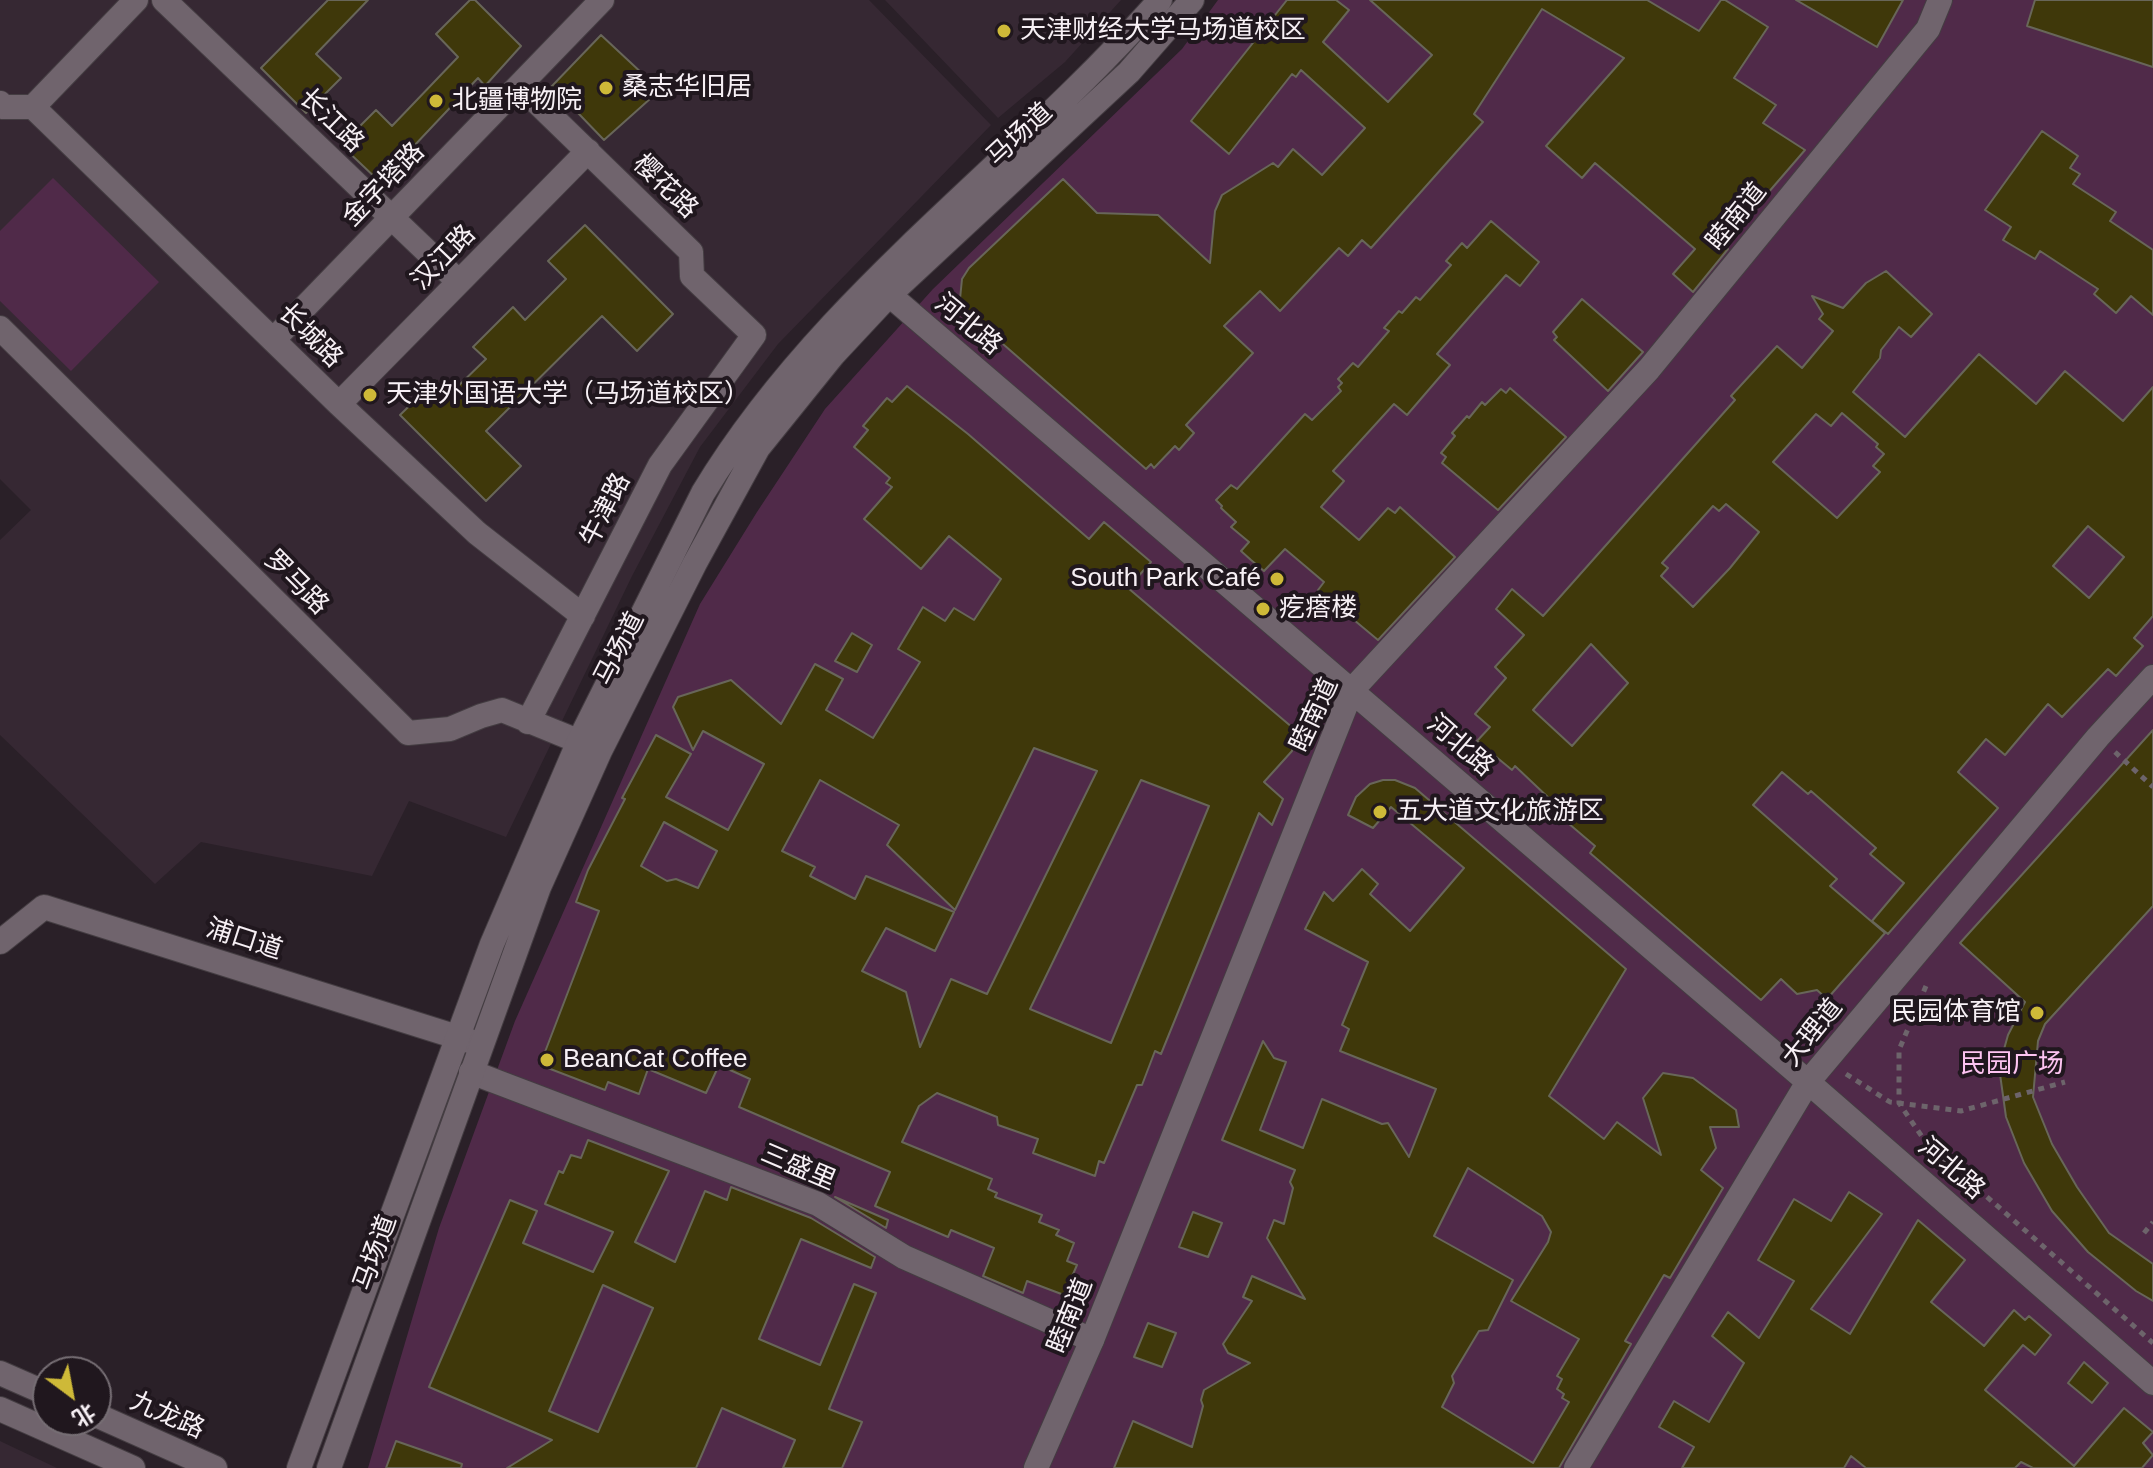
<!DOCTYPE html>
<meta charset="utf-8">
<style>
body{margin:0}
#map{position:relative;width:2153px;height:1468px;overflow:hidden;background:#2a2028;font-family:Helvetica,"Noto Sans SC",sans-serif}
canvas{display:block}
.north{position:absolute;left:32px;top:1356px;width:80px;height:80px;box-sizing:border-box;background:#20171e;border:2px solid #766e74;border-radius:50%;rotate:148deg;font-size:22px;font-weight:700;line-height:32px;text-align:center;color:#f7f0f5}
.north::after{content:'';display:block;margin:auto;width:28px;height:36px;background:#ceb938;clip-path:polygon(50% 0,100% 100%,50% 72%,0 100%)}
</style>
<div id="map">
<canvas width="2153" height="1468"></canvas>
<div class="north">北</div>
</div>
<script>
const ctx = document.querySelector('canvas').getContext('2d');
ctx.lineJoin = 'round';
function paint(path, color) {
  ctx.fillStyle = color;
  ctx.fill(path, 'evenodd');
}
function stroke(path, color, width, dash) {
  ctx.strokeStyle = color;
  ctx.lineWidth = width;
  ctx.lineCap = dash ? 'butt' : 'round';
  ctx.setLineDash(dash || []);
  ctx.stroke(path);
}
function label(font, color, halo, rows, align = 'center') {
  ctx.font = font + ' Helvetica,"Noto Sans SC",sans-serif';
  ctx.lineWidth = 8;
  ctx.setLineDash([]);
  ctx.textBaseline = 'middle';
  ctx.strokeStyle = halo;
  ctx.fillStyle = color;
  for (const [text, x, y, turn = 0] of rows) {
    ctx.save();
    ctx.translate(x, y);
    ctx.rotate((+turn || 0) * Math.PI / 180);
    ctx.textAlign = isNaN(turn) ? turn : align;
    if (halo) ctx.strokeText(text, 0, 0);
    ctx.fillText(text, 0, 0);
    ctx.restore();
  }
}
const built = new Path2D(`
 M0 0H869L991 125 778 344 700 447 632 576 506 837 409 801 372 876 201 842 155 884 0 735V540L31 510 0 479Z
 M885 0H1121L1065 62 998 118Z
 M0 1441 2 1442 57 1468H0Z`);
const green = new Path2D(`
 M1218 0H2153V1468H368L439 1228 515 1021 700 604 757 512 825 409 933 289 1182 49Z
 M53 178 159 282 71 371 0 301V231Z`);
const building = new Path2D(`
 M328 0H368L316 54 341 78 306 113 261 68Z
 M470 0H475L521 46 485 86 478 78 380 182 341 145 376 110 392 126 458 57 436 34Z
 M1287 0H1336L1349 10 1323 42 1388 102 1432 55 1370 0H1647L1699 31 1721 0H1725L1768 27 1734 78 1776 105 1763 123 1805 150 1723 245 1728 249 1693 292 1673 274 1695 249 1595 163 1582 178 1546 146 1624 58 1542 9 1474 114 1483 122 1371 248 1362 240 1348 256 1339 248 1280 311 1260 291 1224 326 1253 353 1186 425 1194 433 1179 450 1175 446 1154 468 1151 464 1146 469 964 310 960 299 962 279 969 268 1063 179 1097 213 1158 215 1210 263 1215 211 1222 195 1273 163 1278 167 1293 149 1322 175 1365 128 1301 70 1296 77 1292 74 1229 154 1191 121Z
 M1796 0H1903L1877 47Z
 M2035 0H2153V67L2027 26Z
 M601 35 660 90 604 140 552 86Z
 M2042 131 2078 156 2070 168 2080 174 2073 184 2116 212 2110 221 2153 250V315L2131 296 2116 313 2094 294 2098 289 2040 251 2035 259 2003 240 2011 227 1985 210Z
 M1491 221 1539 262 1520 286 1506 275 1437 354 1450 365 1407 415 1394 404 1333 471 1344 481 1321 507 1359 540 1388 508 1395 513 1400 507 1455 557 1378 640 1318 590 1324 582 1285 549 1264 571 1251 560 1241 551 1249 542 1231 527 1236 522 1221 508 1222 506 1216 500 1231 485 1237 489 1305 414 1312 420 1341 391 1338 387 1342 383 1338 379 1353 363 1358 367 1389 331 1384 328 1399 311 1402 313 1416 297 1420 300 1451 265 1446 261 1462 243 1467 248Z
 M585 225 673 314 637 351 602 316 486 431 521 466 486 501 400 415 436 380 450 394 486 359 473 347 513 307 525 320 566 279 548 261Z
 M1886 271 1932 314 1911 337 1899 327 1881 350 1880 358 1853 392 1905 437 1979 354 2036 404 2065 371 2123 421 2153 387V616L2134 638 2143 646 2116 676 2108 669 2062 717 2048 704 2005 755 1986 739 1958 772 1998 808 1888 934 1872 921 1904 883 1870 854 1876 848 1811 791 1808 794 1782 772 1753 805 1837 879 1830 886 1885 933 1827 999 1817 990 1797 994 1781 979 1761 1000 1590 853 1595 846 1548 806 1552 801 1515 766 1512 770 1477 741 1490 727 1475 714 1506 678 1495 667 1524 635 1496 609 1512 589 1543 616 1735 400 1731 396 1777 346 1802 368 1833 331 1819 319 1823 314 1812 296 1843 308 1866 283ZM1842 413 1878 444 1876 447 1884 454 1873 466 1880 472 1837 518 1773 462 1816 414 1831 426ZM1726 504 1759 532 1730 568 1693 607 1661 576 1668 568 1662 563 1713 506 1719 511ZM2088 526 2124 557 2089 598 2053 566ZM1591 644 1628 683 1572 746 1533 710Z
 M1582 299 1643 352 1608 391 1554 340 1557 337 1553 332Z
 M907 386 968 434 1089 539 1104 522 1151 562 1128 588 1293 728 1292 751 1264 782 1283 799 1272 825 1259 813 1161 1054 1155 1051 1142 1085H1137L1104 1163 1099 1161 1095 1176 1033 1153 1038 1139 998 1125 997 1117 937 1093 919 1106 902 1142 992 1179 988 1189 997 1193 995 1197 1042 1215 1039 1222 1059 1230 1056 1235 1074 1243 1067 1261 1077 1265 1064 1295 1027 1281 1023 1293 983 1276 994 1248 951 1230 948 1237 875 1206 890 1172 739 1107 750 1079 719 1065 706 1093 648 1069 639 1094 608 1082 605 1090 540 1065 599 911 576 902 588 870 625 799 622 798 656 735 691 754 666 797 728 830 764 764 703 731 693 750 673 707 678 697 731 680 781 724 815 664 843 679 826 710 873 738 920 662 898 649 923 607 945 621 954 608 974 620 1001 579 949 536 921 569 864 519 892 487 886 483 890 478 854 447 868 430 863 426 887 398 892 402ZM1034 748 1097 771 987 994 951 979 920 1047 906 992 862 971 886 928 935 951 954 912 866 876 855 899 810 876 815 867 782 851 820 780 899 825 887 845 955 910ZM1141 780 1209 806 1111 1043 1030 1009ZM664 822 717 851 698 888 676 879 667 881 641 866Z
 M1510 388 1566 437 1498 510 1442 463 1446 457 1441 453 1455 436 1452 433 1467 416 1469 418 1482 402 1485 405 1501 389 1506 393Z
 M852 633 872 645 857 672 835 661Z
 M2153 730V906L2045 1024 2038 1041 2033 1097 2052 1144 2077 1187 2109 1233 2153 1264V1301L2136 1291 2088 1252 2052 1211 2024 1163 2006 1117 1999 1067 2008 1035 2025 1002 1960 943Z
 M1395 780 1415 788 1626 969 1549 1096 1604 1139 1617 1122 1661 1155 1643 1098 1663 1073 1693 1078 1736 1110 1739 1127H1710L1716 1148 1701 1170 1723 1188 1670 1278 1664 1275 1625 1341 1631 1344 1559 1468H1114L1133 1421 1192 1447 1203 1406 1201 1400 1204 1390 1250 1363 1228 1353 1223 1344 1252 1301 1243 1297 1252 1276 1305 1299 1267 1238 1274 1220 1284 1224 1293 1188 1290 1182 1295 1170 1222 1140 1263 1041 1274 1058 1286 1062 1260 1130 1303 1148 1322 1099 1382 1124 1388 1123 1409 1157 1436 1089 1340 1051 1349 1029 1342 1025 1368 962 1305 929 1324 892 1333 901 1362 869 1378 884 1370 894 1410 931 1464 868 1391 807 1373 828 1348 815 1356 797 1370 784 1383 780ZM1468 1168 1542 1216 1551 1232 1548 1242 1511 1301 1579 1339 1557 1376 1562 1379 1557 1389 1564 1394 1562 1398 1569 1402 1533 1463 1442 1407 1454 1383 1452 1376 1479 1331 1488 1330 1513 1280 1434 1236Z
 M588 1140 669 1171 635 1242 675 1262 705 1191 727 1200 731 1187 811 1218 875 1257 871 1268 801 1239 759 1339 820 1365 854 1284 876 1293 829 1409 862 1422 842 1468H783L795 1440 722 1408 696 1468H507L552 1440 429 1387 510 1200 537 1211 523 1243 593 1272 613 1232 545 1204 559 1171 563 1173 571 1155 581 1158ZM603 1285 653 1308 598 1432 549 1411Z
 M1849 1192 1882 1214 1811 1309 1850 1334 1918 1220 1965 1260 1931 1302 1984 1346 2014 1310 2025 1320 2029 1316 2051 1335 2035 1355 2023 1345 1985 1390 2074 1466 2124 1408 2153 1432 2143 1443 2153 1455 2142 1468H2033L2021 1462 2015 1468H1866L1851 1456 1844 1468H1682L1694 1447 1659 1427 1674 1401 1709 1422 1744 1363 1712 1336 1728 1312 1759 1338 1794 1281 1758 1260 1794 1199 1831 1221Z
 M835 1197 888 1220 886 1228Z
 M1193 1212 1222 1223 1208 1257 1179 1247Z
 M1148 1323 1176 1333 1162 1367 1134 1357Z
 M2084 1362 2108 1383 2092 1403 2068 1383Z
 M396 1441 462 1464 461 1468H386Z`);
const path = new Path2D(`
 M2115 752 2153 787
 M1926 986 1899 1050V1103L1927 1144 2153 1343
 M1846 1074 1890 1102 1961 1111 2065 1082
 M2144 1233 2153 1222`);
const street = new Path2D(`
 M164 0 459 282
 M520 86 691 252 692 276 754 335 660 465 528 722
 M0 103 3 107H33L339 404 477 533 583 616
 M33 107 136 0
 M0 328 408 733 450 729 481 716 502 710 595 748
 M274 339 602 0
 M339 404 588 151
 M0 942 44 907 476 1043
 M471 1072 818 1204 904 1257 1092 1340`);
const secondary = new Path2D(`
 M879 286 1808 1082 2153 1383
 M0 1373 48 1394
 M0 1409 133 1468
 M96 1415 215 1468
 M299 1468 492 944 579 741 703 493C821 297 1011 169 1160 0
 M329 1468 539 887 600 751 695 563 758 448 833 355 889 295 1129 72 1192 0
 M1036 1468 1092 1340 1352 690 1649 369 1928 29 1940 0
 M1576 1468 1808 1082 2098 737 2153 677`);
const markers = [
 [1004,31,8,"#ceb938"],
 [606,88,8,"#ceb938"],
 [436,101,8,"#ceb938"],
 [370,395,8,"#ceb938"],
 [1277,579,8,"#ceb938"],
 [1263,609,8,"#ceb938"],
 [1380,812,8,"#ceb938"],
 [2037,1013,8,"#ceb938"],
 [547,1060,8,"#ceb938"]
];
const poiNames = [
 ["天津财经大学马场道校区",1020,31],
 ["桑志华旧居",622,88],
 ["北疆博物院",452,101],
 ["天津外国语大学（马场道校区）",386,395],
 ["South Park Café",1261,579,"right"],
 ["疙瘩楼",1279,609],
 ["五大道文化旅游区",1396,812],
 ["民园体育馆",2021,1013,"right"],
 ["BeanCat Coffee",563,1060]
];
const streetNames = [
 ["长江路",331,121,44],
 ["马场道",1020,135,-43],
 ["金字塔路",384,185,-46],
 ["樱花路",665,187,44],
 ["睦南道",1737,217,-51],
 ["汉江路",444,258,-46],
 ["河北路",968,325,40],
 ["长城路",310,336,45],
 ["牛津路",606,510,-63],
 ["罗马路",296,583,45],
 ["马场道",620,649,-63],
 ["睦南道",1315,715,-65],
 ["河北路",1460,746,41],
 ["浦口道",244,940,18],
 ["大理道",1813,1033,-51],
 ["三盛里",798,1168,23],
 ["河北路",1951,1169,41],
 ["马场道",376,1253,-70],
 ["睦南道",1071,1316,-68],
 ["九龙路",167,1416,24]
];
const parkNames = [
 ["民园广场",2012,1065]
];
paint(built, '#362833');
paint(green, '#502a49');
paint(building, '#3f380a');
stroke(building, '#686659', 2);
stroke(street, '#443d42', 26);
stroke(secondary, '#443d42', 26);
stroke(path, '#6d646b', 5, [6, 6]);
stroke(street, '#70646d', 24);
stroke(secondary, '#70646d', 24);
for (const [x, y, r, color] of markers) {
  const dot = new Path2D();
  dot.arc(x, y, r, 0, 2 * Math.PI);
  ctx.fillStyle = color;
  ctx.fill(dot);
  stroke(dot, '#20171e', 3);
}
label('26px', '#f7f0f5', '#20171e', poiNames, 'left');
label('26px', '#f7f0f5', '#20171e', streetNames);
label('26px', '#fdc4f1', '#20171e', parkNames);
</script>
